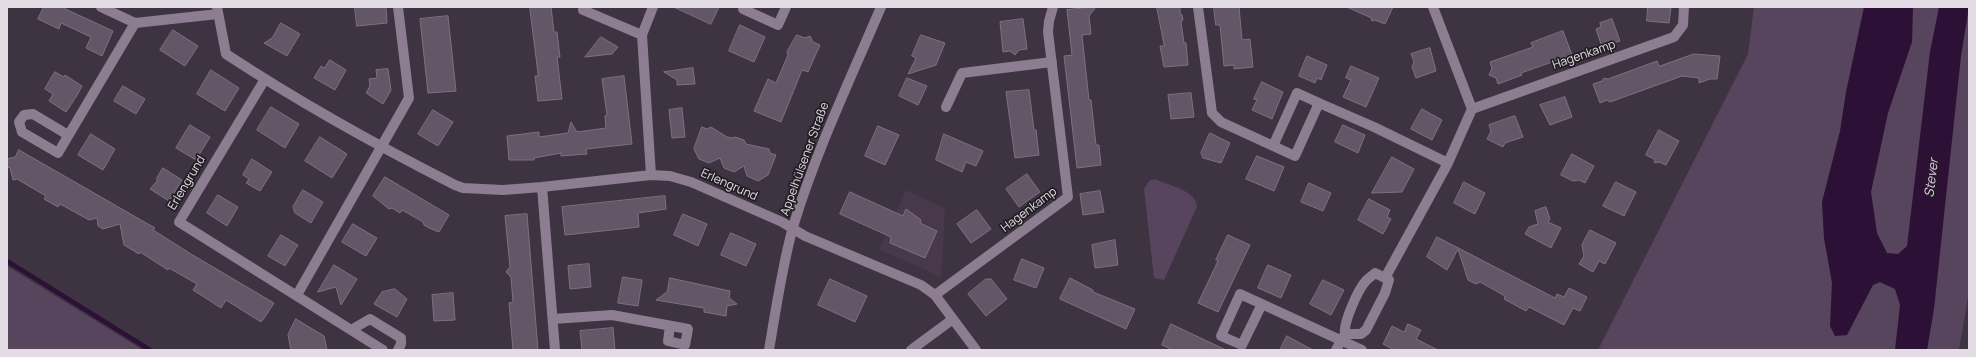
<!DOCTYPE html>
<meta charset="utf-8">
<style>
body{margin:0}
#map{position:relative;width:1976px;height:357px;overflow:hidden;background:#3e3341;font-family:Manrope,sans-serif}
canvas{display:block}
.frame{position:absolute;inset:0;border:8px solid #e3dce5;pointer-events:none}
</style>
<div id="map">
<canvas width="1976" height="357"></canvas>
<div class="frame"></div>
</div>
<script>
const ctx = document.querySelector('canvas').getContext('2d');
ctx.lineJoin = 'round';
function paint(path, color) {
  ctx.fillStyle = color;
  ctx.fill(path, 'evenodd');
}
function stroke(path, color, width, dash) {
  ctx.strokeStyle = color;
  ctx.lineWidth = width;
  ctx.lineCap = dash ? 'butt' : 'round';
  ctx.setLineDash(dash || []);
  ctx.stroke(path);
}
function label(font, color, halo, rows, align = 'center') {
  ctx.font = font + ' Manrope,sans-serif';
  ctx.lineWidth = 3.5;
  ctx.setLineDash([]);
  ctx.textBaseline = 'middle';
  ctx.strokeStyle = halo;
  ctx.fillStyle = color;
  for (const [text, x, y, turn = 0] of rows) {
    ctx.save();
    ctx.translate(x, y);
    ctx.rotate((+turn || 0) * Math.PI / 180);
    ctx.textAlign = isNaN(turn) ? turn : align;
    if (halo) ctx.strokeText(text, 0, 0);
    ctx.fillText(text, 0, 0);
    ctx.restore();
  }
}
const built = new Path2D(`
 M906 190 945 208 941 279 926 270 879 250Z`);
const green = new Path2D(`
 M1754 7H1969V292L1959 350H1598L1748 54Z
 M1155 179C1167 185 1197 190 1197 207L1164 280 1154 278 1144 189 1150 180Z
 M7 266 143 350H7Z`);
const water = new Path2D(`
 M1864 7H1913L1912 42 1888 113 1871 192 1877 233 1887 253 1898 254 1907 246 1930 52 1939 7H1969L1961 56 1934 309 1927 350H1895L1900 305 1895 289 1880 282 1873 285 1847 335 1835 336 1830 326 1832 283 1824 238 1822 202 1840 131 1846 92Z`);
const stream = new Path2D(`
 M7 261 150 350`);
const building = new Path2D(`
 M44 7H61L113 31 102 56 86 48 91 37 61 23 59 29 38 19Z
 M355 7H386L387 23 357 26Z
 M530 7H551L554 32H557L560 57H557L562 99 538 101 535 76H538Z
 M674 7H719L711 24Z
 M1096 7 1089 16 1091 34 1082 35 1089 100H1091L1096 145H1099L1101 165 1077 168 1064 56 1072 55 1067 10Z
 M1157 7H1180V13L1182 15 1183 20 1181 22 1184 43H1186L1188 65 1164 67 1160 46H1164Z
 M1214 7H1239L1242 40 1250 39 1253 67 1234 69V65L1224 66 1220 25H1216Z
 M1347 7H1393L1385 24 1375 20 1372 21 1371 18Z
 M1648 7H1671L1669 23 1647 21Z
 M448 16 456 91 428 93 420 19Z
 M1023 19 1027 49 1019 50 1015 55 1010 51 1003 52 1000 22Z
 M1612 19 1620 41 1602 47 1596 29 1601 27 1600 23Z
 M281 23 300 34 287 56 264 43 272 38Z
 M740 25 765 37 754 62 729 51Z
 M173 30 198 46 185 66 160 50Z
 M1563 31 1572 55 1521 73 1522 75 1498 84 1496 78 1489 75 1492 68 1490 62 1533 47 1531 43Z
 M797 35 805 38 810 36 813 42 820 45 808 72 802 70 781 122 754 111 768 79 776 83 788 55 787 52Z
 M921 35 945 43 936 65 908 74 916 58 912 56Z
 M601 37 618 47 612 54 585 57Z
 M1430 48 1436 71 1416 78 1412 67 1414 62 1411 54Z
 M1694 54 1720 56 1717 79H1710L1699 83V78L1682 76 1610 102 1607 100 1600 103 1593 84 1602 81 1604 78 1608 79 1657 61 1659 66Z
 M1307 56 1327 65 1321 80 1317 78 1315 83 1299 76Z
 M330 60 346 70 335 90 314 78 321 66 324 68Z
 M1351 66 1379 78 1366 107 1343 97 1351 80 1346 78Z
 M693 68 695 84 677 85V80L664 72Z
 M388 69 391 90 383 104 366 93 370 86 369 79 377 78 376 70Z
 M211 70 239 88 225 111 197 94Z
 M55 72 64 77 65 75 82 86 76 97 66 112 49 101 53 94 45 89Z
 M624 76 632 144 586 149 587 154 561 156V153L534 158V160H509L507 136 539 132V137L568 133 571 122 577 132 606 128 605 116 607 115 602 79Z
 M907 78 927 86 918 105 899 96Z
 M1262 82 1283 92 1272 119 1252 110 1257 100 1254 99Z
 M123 86 145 99 136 114 114 101Z
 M1029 90 1034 130H1036L1039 155 1015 158 1006 92Z
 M1191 93 1194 117 1171 119 1168 95Z
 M1565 97 1572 117 1550 125 1540 105Z
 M271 107 299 124 285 148 257 130Z
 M682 108 685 137 672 138 669 110Z
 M1422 109 1442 120 1432 140 1411 129Z
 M433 110 453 122 438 146 418 134Z
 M1515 116 1523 137 1505 143 1503 147 1487 139 1491 131 1489 125Z
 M190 125 210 137 196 160 176 148Z
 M1343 125 1365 135 1358 153 1335 142Z
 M878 126 899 135 885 165 865 156Z
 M702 127 707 129 711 127 727 137 732 138 735 137 744 140 746 144 769 149 770 153 776 155 768 175 758 181 747 176 744 166 734 172 724 168 720 158 709 163 699 159 694 149Z
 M1659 130 1679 141 1666 165 1659 162 1655 163 1654 159 1646 155Z
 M1210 133 1230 143 1221 163 1203 158 1201 153Z
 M91 134 115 149 103 170 78 155Z
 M944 134 983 151 976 166 966 162 962 172 936 160Z
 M320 137 347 154 332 178 305 161Z
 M19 150 155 228 153 230 191 254 274 303 265 317 261 322 226 300 221 308 193 290 197 284 169 268 168 270 140 252 139 254 124 245 120 224 103 229 98 226 97 218 89 220 60 204 58 207 44 199 46 196 17 179 13 180 10 168 7 167V159L15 157Z
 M1572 154 1594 166 1585 183 1579 180 1573 181 1561 175Z
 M1257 156 1284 167 1274 191 1246 179Z
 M1392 157 1414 169 1402 192 1372 193Z
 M252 159 272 172 260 191 246 183 249 179 243 175Z
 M163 168 182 180 169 201 150 189 157 181V178Z
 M1027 174 1040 192 1019 207 1006 189Z
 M385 177 449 215 439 232 429 228 424 225 423 222 402 210 400 213 392 208 389 209 373 196Z
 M1464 182 1485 193 1475 214 1454 203Z
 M1616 182 1636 192 1624 216 1603 206Z
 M1309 183 1331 193 1323 211 1301 202Z
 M303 190 323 202 311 223 295 213 293 207Z
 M1100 191 1104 212 1083 215 1080 194Z
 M850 192 903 216 906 209 921 220 920 223 937 231 925 258 890 243 891 237 840 214Z
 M218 195 238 207 227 226 207 213Z
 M665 196 666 209 638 213 639 227 565 235 562 207Z
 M1369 199 1390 210 1387 217 1391 219 1383 234 1358 220Z
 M1546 207 1550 219 1548 222 1561 228 1551 248 1525 234 1529 227 1538 224 1535 211Z
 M977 210 991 229 971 243 957 224Z
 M527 214 538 350H513L509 303 513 302 511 277 506 272 510 267 505 216Z
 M683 214 707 224 698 246 674 235Z
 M353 224 377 238 366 256 342 242Z
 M1590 230 1616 243 1605 264 1599 261 1593 272 1579 264 1584 256 1582 245Z
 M731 233 756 244 746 266 721 255Z
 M281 235 298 245 285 266 268 256Z
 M1228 235 1250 245 1218 312 1198 303 1218 261 1216 260Z
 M1437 237 1555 298 1557 294 1564 297 1569 288 1587 297 1580 311 1573 308 1564 325 1529 307 1526 311 1504 299 1505 296 1480 282 1476 284 1468 280 1458 249 1447 270 1427 257Z
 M1115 240 1118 265 1095 268 1092 245Z
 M1022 259 1044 268 1036 288 1014 280Z
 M589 264 591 287 570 289 568 266Z
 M334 265 357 279 341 305 336 287 318 292Z
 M1268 265 1291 275 1281 298 1258 288Z
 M623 277 642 280 638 306 618 303Z
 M670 278 730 291 729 298 737 304 727 306 726 316 704 312V308L656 300 667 292Z
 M1070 278 1093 290V292L1135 309 1126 329 1060 299Z
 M830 279 867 296 855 322 818 305Z
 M986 279H991L1007 299 986 316 968 294Z
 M1323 280 1344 290 1331 315 1310 304Z
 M395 289 407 299 397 317 374 304 382 292Z
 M453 293 455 320 434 321 432 295Z
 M296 319 324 336 327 350H291L288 335Z
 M1171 324 1226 350H1173L1162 345Z
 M1408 324 1421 330 1416 339 1438 350H1394L1383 344 1392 326 1404 332Z
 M613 328 615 350H582L580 331Z
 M1287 336 1313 350H1280Z`);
const minor = new Path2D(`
 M101 7 135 23 218 14
 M217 7 226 54C299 102 376 145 455 185L463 188 503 190 542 187 651 175 670 176 691 182 782 222 805 236 921 285 935 295 976 350
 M744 7 743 9 778 25 786 7
 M1198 7 1212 113 1221 122 1295 156 1319 103 1374 127 1448 163
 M583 10 642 35
 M265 79 179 222 383 350
 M946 107 962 73 1052 62
 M1472 109 1674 37 1683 25 1684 7
 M68 135 33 114 24 115 19 122 22 132 58 153 135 23
 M1273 146 1297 93 1319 103
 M651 175 642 35 653 7
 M542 187 555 350
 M1385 278 1448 163 1472 109 1433 7
 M297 295 409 98 398 7
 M935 295 1068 197 1048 32 1049 21 1053 7
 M1262 304 1242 345 1221 336 1240 294 1362 350
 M553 319 612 315 688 329 685 345 668 341 670 326
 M351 330 370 319 401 338V344L398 350
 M769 350C776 309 782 267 793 227 816 151 850 80 881 7
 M911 350 953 319
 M1336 350 1345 334C1343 323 1358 290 1365 282 1368 278 1372 276 1375 273L1389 280 1385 293 1366 330 1361 334H1345`);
const streetNames = [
 ["Hagenkamp",1584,55,-19],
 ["Appelhülsener Straße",805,159,-70],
 ["Erlengrund",187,183,-59],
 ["Erlengrund",729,185,24],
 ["Hagenkamp",1029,210,-37]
];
const waterNames = [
 ["Stever",1932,178,-83]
];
paint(built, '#47384c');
paint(green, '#57445d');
paint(water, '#2d1035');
stroke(stream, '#2d1035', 4.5);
paint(building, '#635767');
stroke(building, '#7d7181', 1);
stroke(minor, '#8c7d91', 10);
label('12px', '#e3dce5', '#221d23', streetNames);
label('italic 13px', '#ecc3f9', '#221d23', waterNames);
</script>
